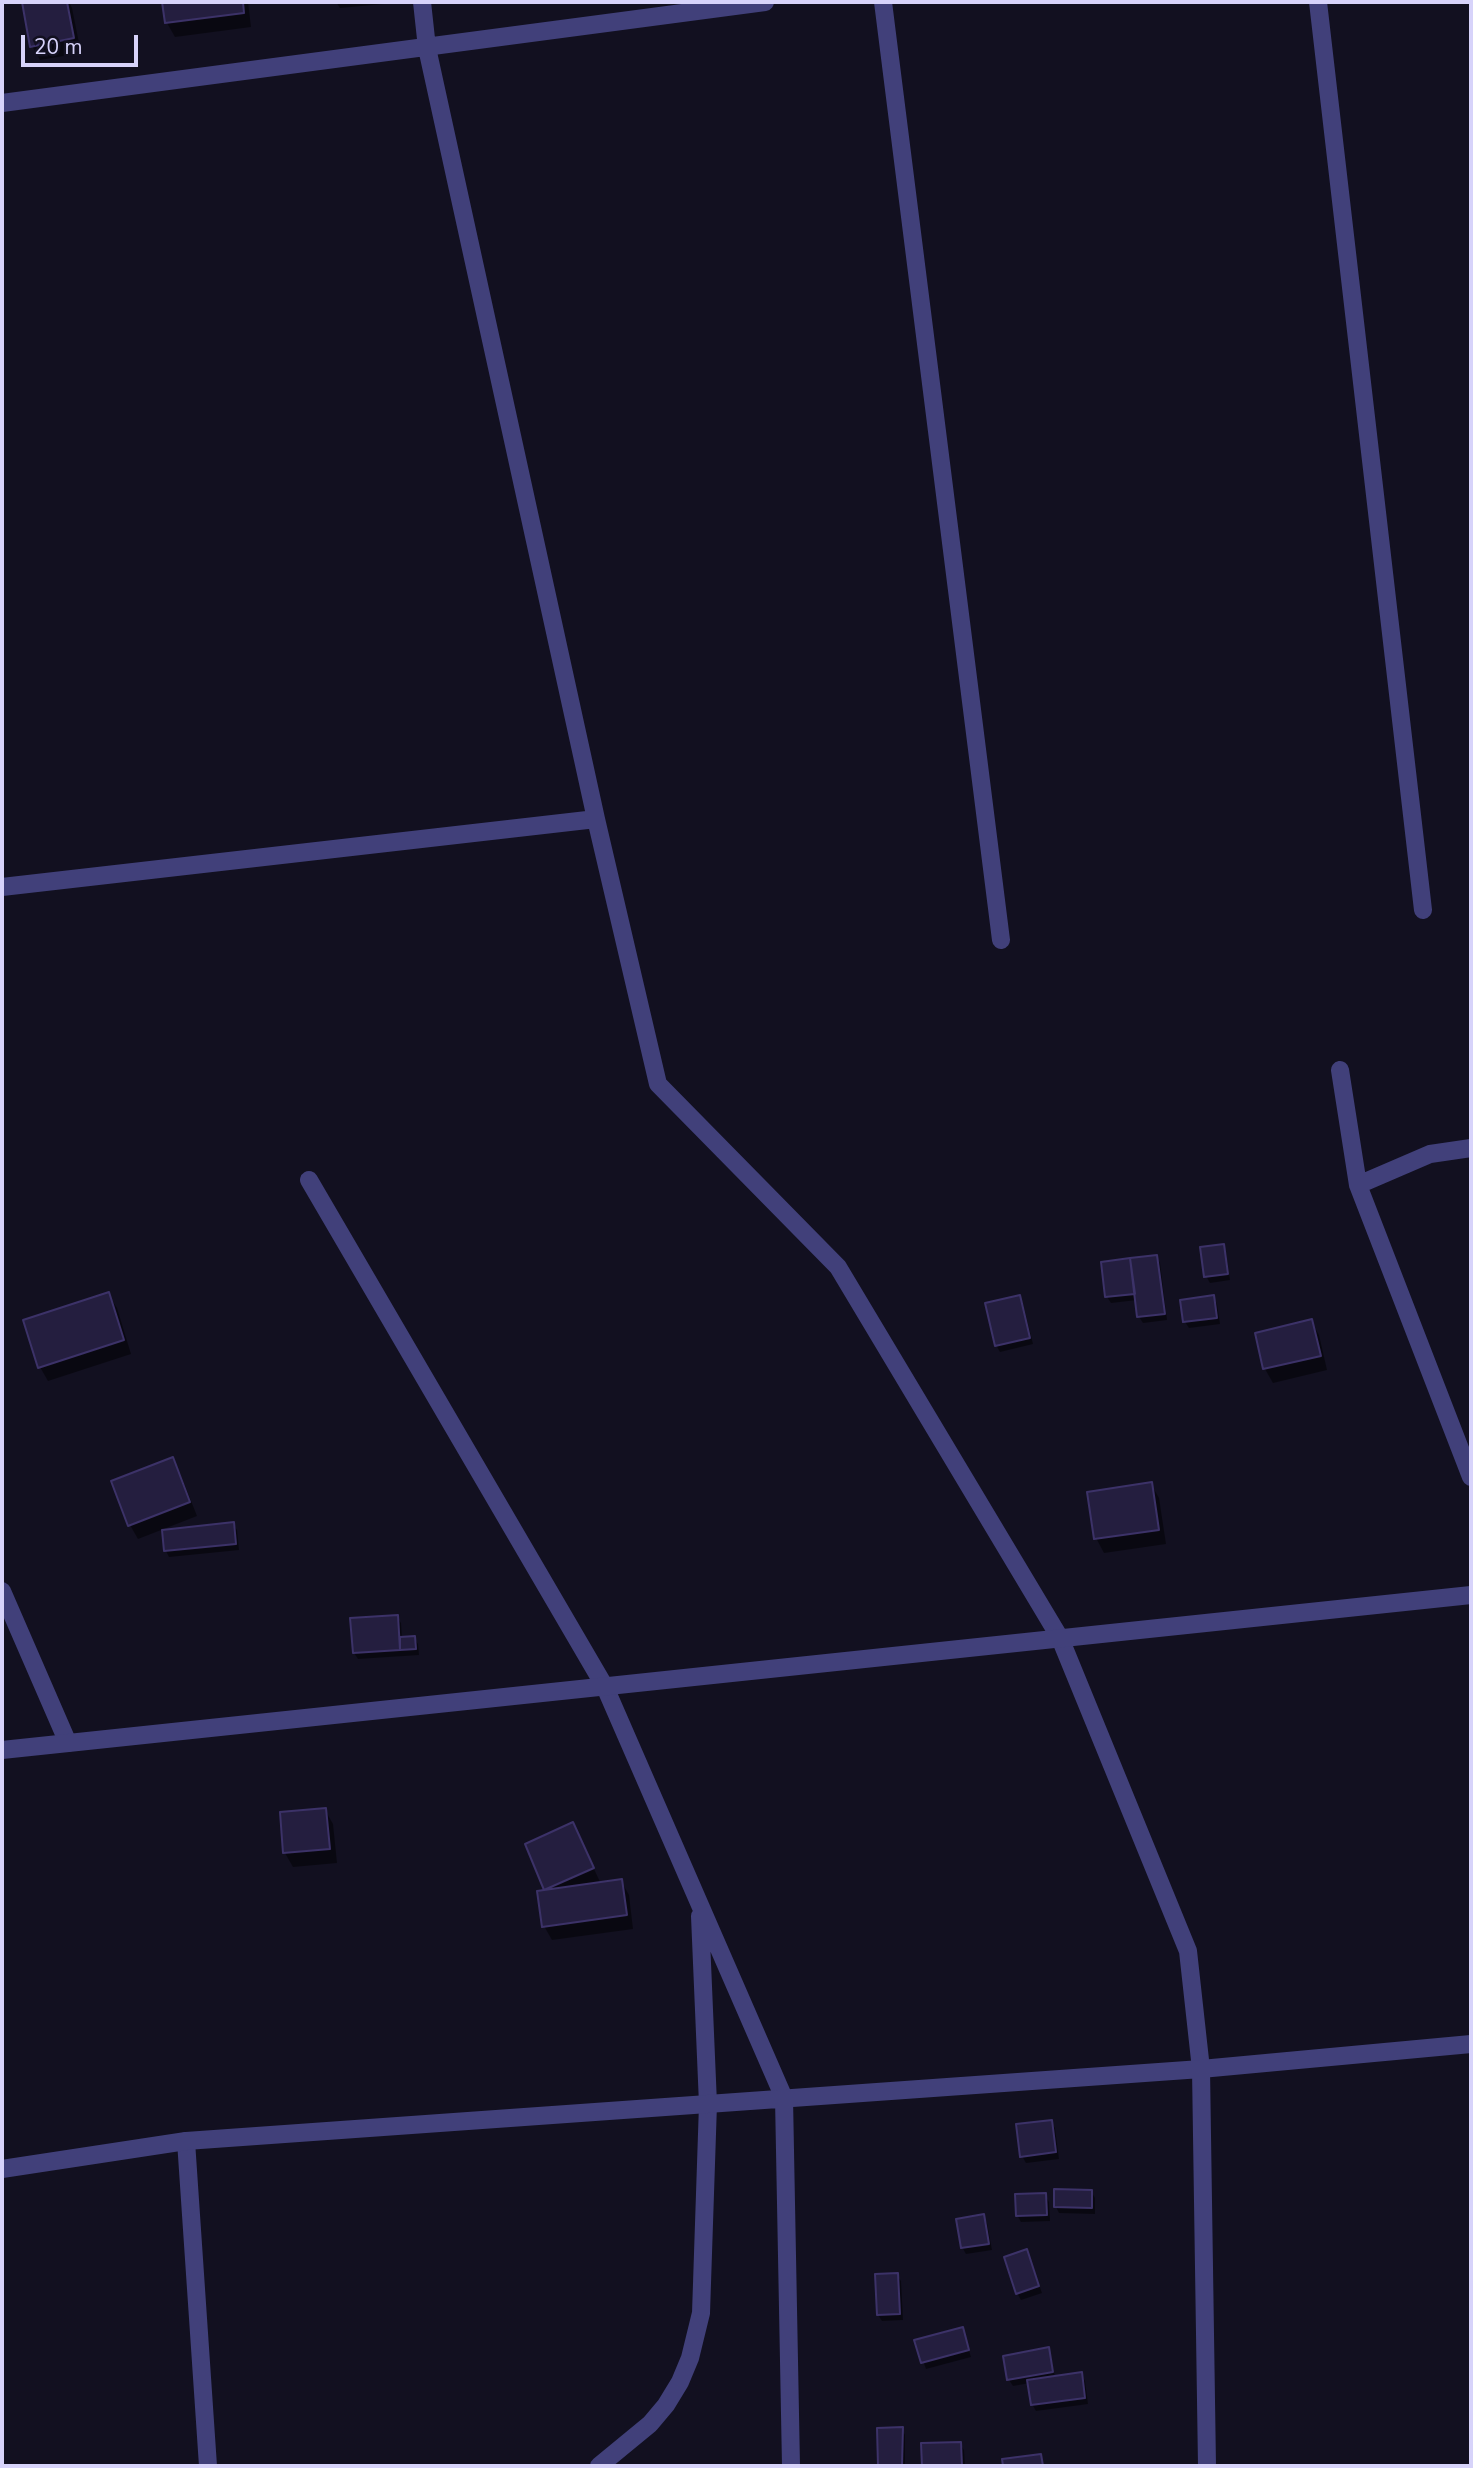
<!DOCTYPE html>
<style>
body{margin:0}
#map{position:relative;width:1473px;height:2468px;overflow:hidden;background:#121020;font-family:"Nunito Sans",sans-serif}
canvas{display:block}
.frame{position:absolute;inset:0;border:4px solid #d7d3fa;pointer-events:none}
.scale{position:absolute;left:21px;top:35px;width:117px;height:32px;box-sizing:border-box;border:4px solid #d7d3fa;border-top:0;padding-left:9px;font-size:21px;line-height:24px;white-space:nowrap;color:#d7d3fa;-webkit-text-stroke:5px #121020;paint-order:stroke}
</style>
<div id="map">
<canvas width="1473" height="2468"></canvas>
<div class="frame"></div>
<div class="scale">20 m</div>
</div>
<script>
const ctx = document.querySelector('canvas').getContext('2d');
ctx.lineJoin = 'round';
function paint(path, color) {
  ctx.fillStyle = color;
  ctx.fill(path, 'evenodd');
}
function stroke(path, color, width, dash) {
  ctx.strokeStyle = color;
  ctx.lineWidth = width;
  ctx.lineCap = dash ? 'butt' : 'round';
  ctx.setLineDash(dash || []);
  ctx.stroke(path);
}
const shadow = new Path2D(`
 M23 2H69L72 8 81 53 40 60 32 46Z
 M164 2H248L251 27 175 37 167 23Z
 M336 2H384V4L340 8Z
 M1223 1245 1226 1252 1230 1280 1210 1283 1206 1276Z
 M1156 1256 1160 1263 1167 1320 1143 1323 1139 1317 1137 1300 1111 1303 1107 1297Z
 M108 1294 117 1308 131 1354 48 1381 40 1367Z
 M1019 1297 1023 1304 1033 1344 1000 1352 996 1345Z
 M1213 1297 1217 1304 1220 1324 1189 1328 1185 1322Z
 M1311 1321 1319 1335 1327 1370 1273 1383 1265 1369 1257 1334Z
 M172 1459 180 1473 197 1516 138 1539 130 1525 113 1482Z
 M1151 1484 1159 1498 1166 1544 1104 1553 1096 1538Z
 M233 1524 237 1530 239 1550 169 1557 166 1551Z
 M397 1617 401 1623 402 1639 414 1638 418 1644 419 1655 358 1659 354 1653Z
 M325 1810 333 1824 337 1863 293 1867 285 1853Z
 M580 1839 601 1884 621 1881 629 1895 633 1929 552 1940 544 1926 547 1891 527 1845Z
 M1051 2122 1055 2128 1059 2159 1026 2163 1022 2156Z
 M1091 2191 1095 2198V2214L1059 2213 1056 2207Z
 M1045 2195 1049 2202 1050 2221 1021 2222 1017 2215Z
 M983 2216 987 2223 992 2250 966 2254 962 2247Z
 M1026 2251 1042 2293 1021 2300 1017 2293Z
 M897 2275 901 2281 903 2320 882 2321 878 2315Z
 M962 2329 971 2357 926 2369 916 2341Z
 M1048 2349 1051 2356 1055 2378 1081 2374 1085 2381 1088 2404 1036 2411 1032 2404 1030 2383 1013 2386 1009 2380 1005 2357Z
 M879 2429H902L905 2435V2466H880Z
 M960 2444 964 2450 965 2466H923V2445Z`);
const building = new Path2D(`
 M22 2H67L74 38 30 47Z
 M162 2H243L244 13 165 23Z
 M1224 1244 1228 1274 1204 1277 1200 1247Z
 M1157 1255 1165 1314 1137 1317 1130 1258Z
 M1130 1258 1135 1294 1105 1297 1101 1262Z
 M109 1292 124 1340 38 1368 23 1320Z
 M1020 1295 1030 1338 995 1346 985 1303Z
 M1214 1295 1217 1318 1183 1322 1180 1300Z
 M1312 1319 1321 1356 1263 1369 1255 1333Z
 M173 1457 190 1502 128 1526 111 1481Z
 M1152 1482 1159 1530 1094 1539 1087 1492Z
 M234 1522 236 1544 164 1551 162 1530Z
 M398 1615 400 1650 353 1653 350 1618Z
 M415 1636 416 1649 400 1650V1637Z
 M326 1808 330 1849 283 1853 280 1812Z
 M573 1822 594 1868 544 1890 525 1844Z
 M622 1879 627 1915 542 1927 537 1891Z
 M1052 2120 1056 2152 1020 2157 1016 2124Z
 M1054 2189 1092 2190V2208L1054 2207Z
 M1046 2193 1047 2215 1016 2216 1015 2194Z
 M984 2214 989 2244 961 2248 956 2219Z
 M1027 2249 1039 2286 1016 2294 1004 2257Z
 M898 2273 900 2314 877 2315 875 2274Z
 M963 2327 969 2350 921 2363 914 2340Z
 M1049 2347 1053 2372 1007 2380 1003 2356Z
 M1082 2372 1085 2398 1031 2405 1027 2380Z
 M903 2427 902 2466H878L877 2428Z
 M961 2442 962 2466H922L921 2443Z
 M1041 2454 1043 2466H1003L1002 2459Z`);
const lane = new Path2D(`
 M422 2 427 48 596 819 658 1084 838 1267 1060 1638 1188 1951 1201 2069
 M883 2 1001 940
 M1318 2 1423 910
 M2 103 765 2
 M2 887 596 819
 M1340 1070 1358 1185 1471 1477
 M309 1180 605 1687 784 2098
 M1358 1185 1430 1154 1471 1148
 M2 1591 68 1743
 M186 2141 208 2466
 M599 2466 650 2424 666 2405 680 2382 690 2358 701 2313 708 2104 700 1916`);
const street = new Path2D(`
 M2 1750 1471 1595
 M1201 2069 1207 2466
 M784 2098 791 2466
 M2 2169 186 2141 1201 2069 1471 2044`);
paint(shadow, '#0007');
paint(building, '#241e3f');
stroke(building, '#3c3268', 2);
stroke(lane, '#41407a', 18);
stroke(street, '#41407a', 18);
</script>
